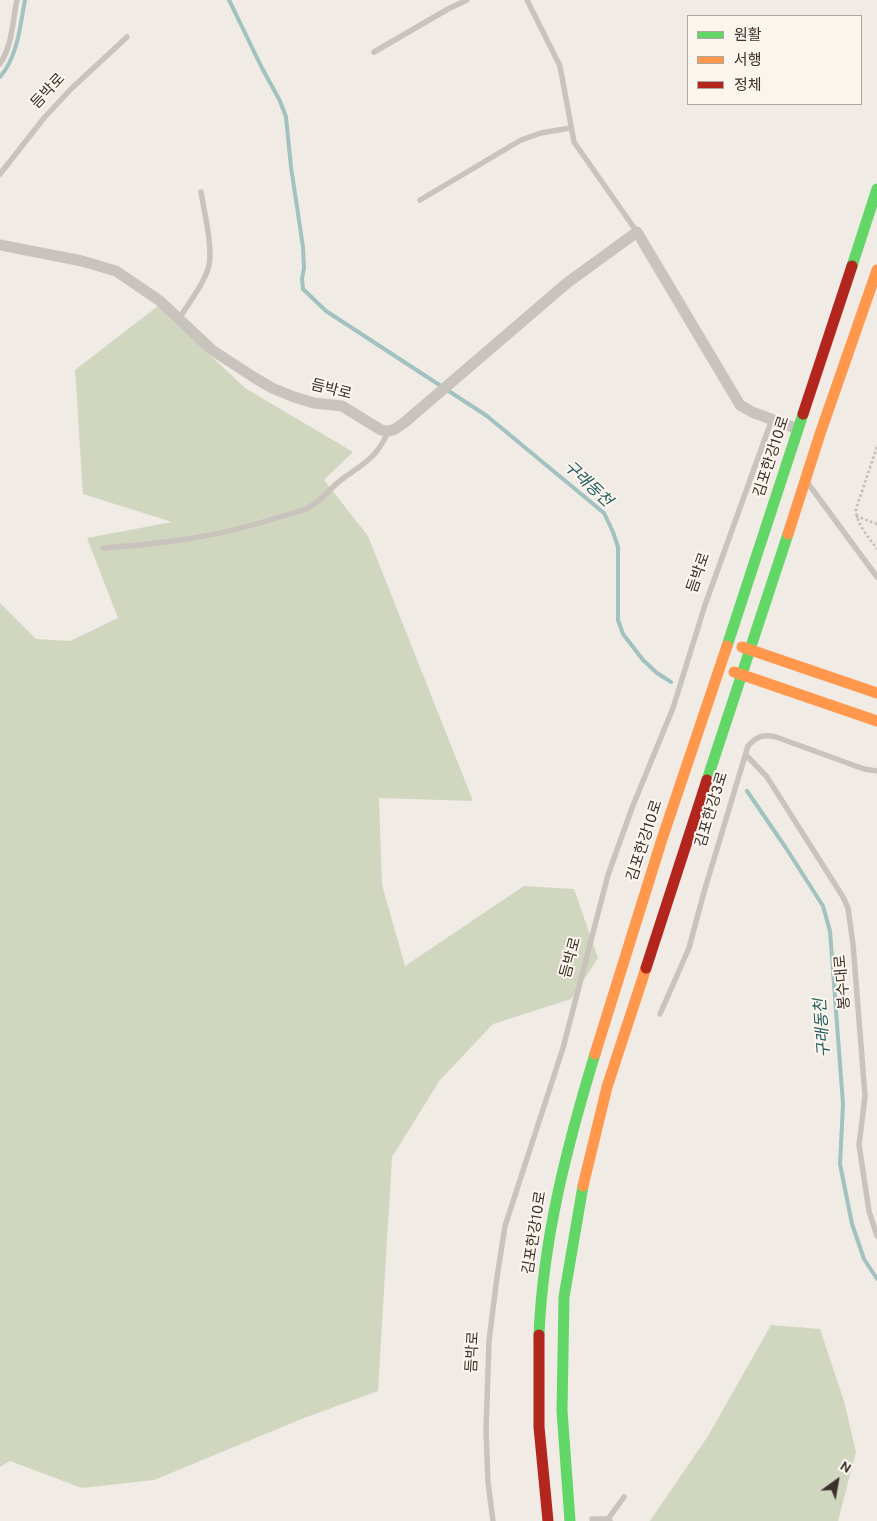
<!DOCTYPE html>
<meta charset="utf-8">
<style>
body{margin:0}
#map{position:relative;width:877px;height:1521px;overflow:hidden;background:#f0ebe5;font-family:Overpass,"Noto Sans KR",sans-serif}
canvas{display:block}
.legend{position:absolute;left:687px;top:15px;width:175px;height:90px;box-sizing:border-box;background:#fbf5ee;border:1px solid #aea6a0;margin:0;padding:6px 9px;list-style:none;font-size:15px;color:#3b302b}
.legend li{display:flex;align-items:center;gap:10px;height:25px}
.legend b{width:25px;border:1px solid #aea6a0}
.north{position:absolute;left:812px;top:1456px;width:50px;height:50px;-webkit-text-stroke:4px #fbf5ee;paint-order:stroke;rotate:32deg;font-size:14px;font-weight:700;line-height:20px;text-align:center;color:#3b302b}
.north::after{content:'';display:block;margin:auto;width:18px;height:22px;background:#3b302b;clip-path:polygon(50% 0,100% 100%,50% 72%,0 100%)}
</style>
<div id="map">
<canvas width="877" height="1521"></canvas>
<ul class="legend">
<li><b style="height:6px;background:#63d668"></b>원활</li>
<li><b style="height:6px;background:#ff974d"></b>서행</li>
<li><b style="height:6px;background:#b3261e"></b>정체</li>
</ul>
<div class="north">N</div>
</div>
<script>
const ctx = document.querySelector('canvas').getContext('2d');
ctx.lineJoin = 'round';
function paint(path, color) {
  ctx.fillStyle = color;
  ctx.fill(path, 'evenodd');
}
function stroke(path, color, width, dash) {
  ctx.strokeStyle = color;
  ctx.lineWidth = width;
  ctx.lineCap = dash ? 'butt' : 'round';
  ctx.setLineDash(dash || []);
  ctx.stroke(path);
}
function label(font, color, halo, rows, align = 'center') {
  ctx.font = font + ' Overpass,"Noto Sans KR",sans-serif';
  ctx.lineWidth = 4;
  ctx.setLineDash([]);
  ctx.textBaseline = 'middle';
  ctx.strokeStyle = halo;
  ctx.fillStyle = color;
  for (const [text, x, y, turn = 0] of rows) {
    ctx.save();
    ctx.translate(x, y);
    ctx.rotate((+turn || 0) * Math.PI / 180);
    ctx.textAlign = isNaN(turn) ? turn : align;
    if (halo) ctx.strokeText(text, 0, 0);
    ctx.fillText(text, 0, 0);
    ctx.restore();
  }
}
const green = new Path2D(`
 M158 306 245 388 353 452 324 480 368 536 473 801 379 798 382 885 405 966 524 886 574 889 598 958 571 999 493 1024 440 1080 392 1157 378 1391 304 1418 154 1480 82 1488 10 1461 0 1467V603L36 639 70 641 118 618 87 538 172 522 83 494 75 370Z
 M771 1325 820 1329 844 1401 856 1452 838 1521H650L708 1436Z`);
const stream = new Path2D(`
 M229 0 262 68 280 101 286 117 291 167 303 247 304 268 302 279 303 289 326 311 487 416 604 513 613 532 618 547V620L623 634 643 660 657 673 671 682
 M0 77C18 56 20 26 25 0
 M747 791 786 848 823 906 830 931 843 1104 840 1164 852 1224 864 1259 877 1279`);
const path = new Path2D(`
 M877 447 856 509C856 524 868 536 877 549
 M856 516 877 524`);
const lane = new Path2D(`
 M527 0 560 66 574 142 637 232
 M374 52 448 9 467 0
 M0 64C13 43 12 23 17 0
 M0 174 44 118 71 89 127 37
 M420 200 521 140 541 133 570 128
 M179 319C189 302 205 283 209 265 213 247 204 211 201 192
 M807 482 877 577
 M103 548C161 544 217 537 273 519 283 516 295 513 306 509 320 503 329 489 341 480 364 463 376 459 388 432
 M746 755 767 777 843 897 848 908 853 944 865 1096 859 1145 869 1211 877 1236
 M660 1014 689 948 704 892 748 746C757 736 763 734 776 737L864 769 877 771
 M592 1519H608L610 1521
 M608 1519 624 1497
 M493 1521 488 1482 486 1431 489 1341 497 1277 505 1226 563 1048 608 875 632 808 673 708 705 605 772 419`);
const street = new Path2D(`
 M0 245 82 261 116 271 160 301 212 350 255 378 272 388 294 397 314 403 342 406 381 430C392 433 397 428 405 422L567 283 637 232 740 405 752 412 798 429`);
const fast = new Path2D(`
 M852 266 877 189
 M727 646 803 414
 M707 780 788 534
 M539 1335C543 1238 567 1146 595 1054
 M570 1521 562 1411 564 1297 583 1186`);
const slow = new Path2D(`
 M788 534 820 434 877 270
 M742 647 877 693
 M734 672 877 721
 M595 1054 662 839 727 646
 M583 1186 607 1087 646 968`);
const jam = new Path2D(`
 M803 414 852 266
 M646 968 707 780
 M539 1335V1427L548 1521`);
const streetNames = [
 ["듬박로",49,92,-47],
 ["듬박로",331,391,14],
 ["김포한강10로",773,457,-72],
 ["듬박로",700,573,-71],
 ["김포한강3로",713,810,-73],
 ["김포한강10로",646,841,-72],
 ["듬박로",572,958,-75],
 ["봉수대로",844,982,-95],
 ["김포한강10로",536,1233,-81],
 ["듬박로",474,1352,-87]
];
const waterNames = [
 ["구래동천",587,485,43],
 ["구래동천",824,1028,-94]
];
paint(green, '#d1d6bf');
stroke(stream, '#a1c2c1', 4);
stroke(path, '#c2bbb6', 2.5, [2.5, 2.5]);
stroke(lane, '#c9c3be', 5.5);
stroke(street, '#c9c3be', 11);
stroke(fast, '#63d668', 11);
stroke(slow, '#ff974d', 11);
stroke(jam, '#b3261e', 11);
label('15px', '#3b302b', '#fbf5ee', streetNames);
label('italic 16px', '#1f5a5e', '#fbf5ee', waterNames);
</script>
